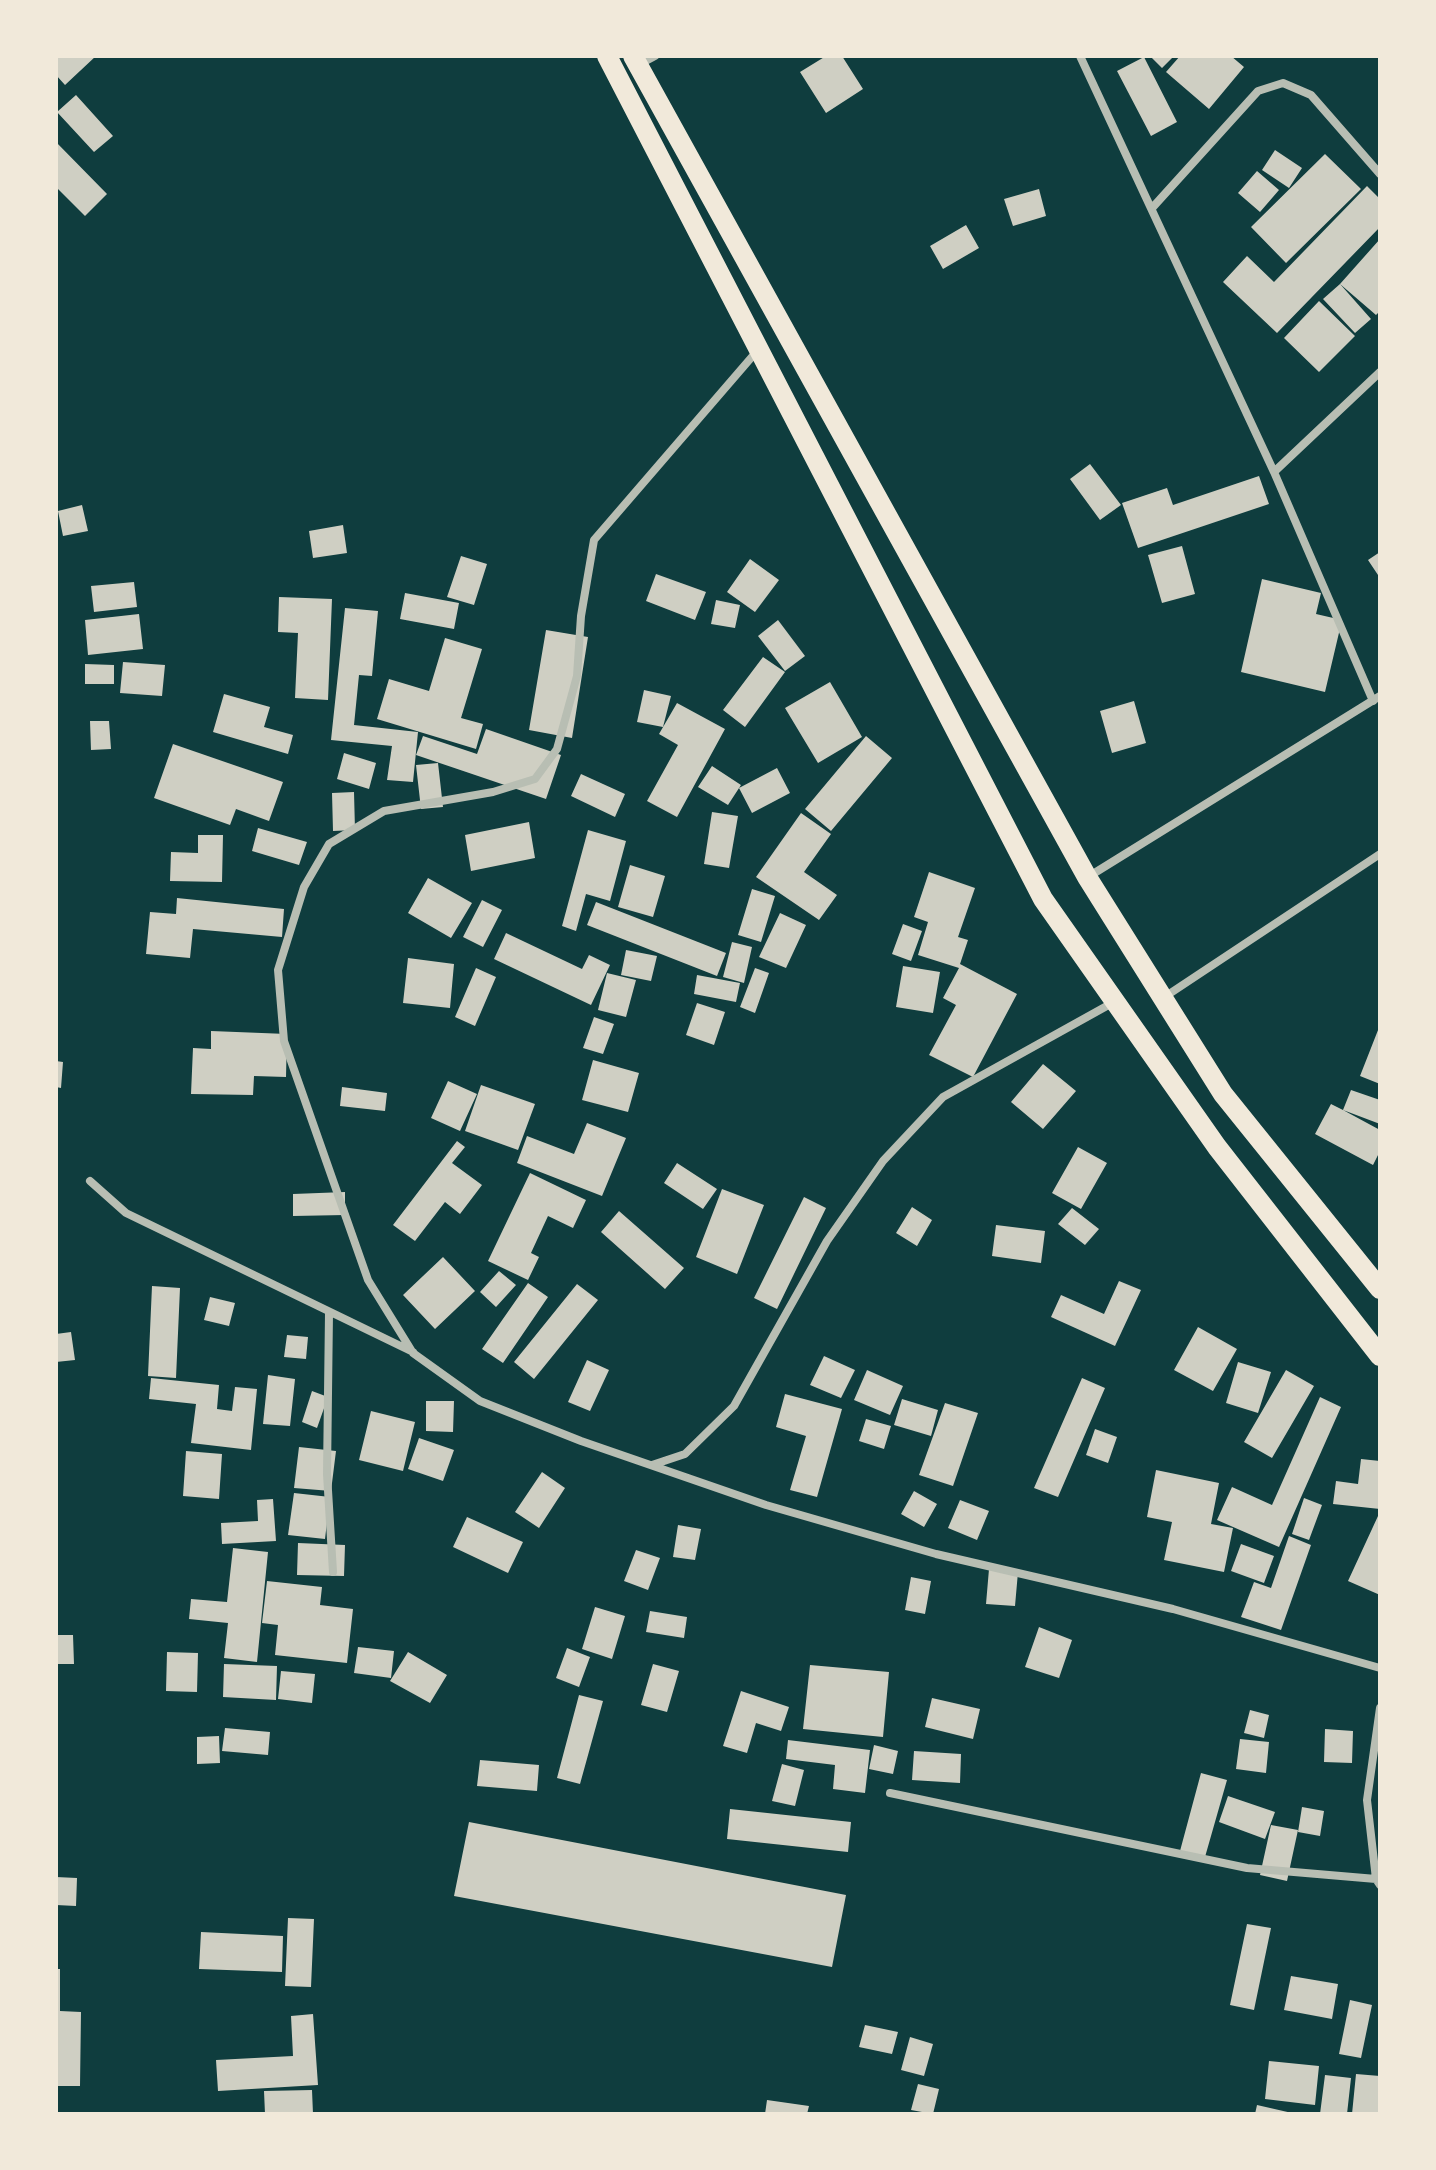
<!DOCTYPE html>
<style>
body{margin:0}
#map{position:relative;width:1436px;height:2170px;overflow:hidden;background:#0f3d3e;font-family:"Source Serif 4",serif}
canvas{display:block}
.frame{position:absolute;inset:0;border:58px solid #f1e9da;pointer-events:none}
</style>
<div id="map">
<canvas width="1436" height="2170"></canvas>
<div class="frame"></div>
</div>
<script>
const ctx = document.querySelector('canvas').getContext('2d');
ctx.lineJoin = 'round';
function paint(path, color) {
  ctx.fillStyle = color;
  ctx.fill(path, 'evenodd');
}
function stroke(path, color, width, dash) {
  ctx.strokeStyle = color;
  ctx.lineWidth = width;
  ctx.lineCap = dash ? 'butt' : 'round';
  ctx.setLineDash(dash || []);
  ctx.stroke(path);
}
const building = new Path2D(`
 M56 56H96L65 85 56 75Z
 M826 56H842L863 89 826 113 800 72Z
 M1150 56H1174L1162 68Z
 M1180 56H1231L1244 67 1209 109 1166 72Z
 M1144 57 1177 122 1151 136 1117 71Z
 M76 95 113 136 94 152 57 112Z
 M56 142 107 194 85 216 56 187Z
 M1275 150 1302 168 1289 188 1262 170Z
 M1325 154 1361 189 1286 263 1251 227Z
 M1257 171 1279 190 1260 212 1238 193Z
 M1367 186 1380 199V227L1277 333 1223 282 1247 256 1274 282Z
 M1039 189 1046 216 1013 226 1004 199Z
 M966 225 979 248 943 269 930 246Z
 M1380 239V311L1376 315 1340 284Z
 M1340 284 1371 319 1355 333 1323 299Z
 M1319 301 1355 336 1319 372 1284 338Z
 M1090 464 1121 505 1100 520 1070 479Z
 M1259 476 1269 504 1138 548 1122 503 1167 488 1173 505Z
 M82 505 88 531 63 536 58 511Z
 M343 525 347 553 313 558 309 531Z
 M1182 546 1195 594 1162 603 1148 555Z
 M1380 552V578L1368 560Z
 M461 556 487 564 474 605 447 597Z
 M750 559 779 580 755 612 727 592Z
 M656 574 706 592 695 620 646 601Z
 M1262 579 1321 593 1316 614 1342 620 1325 692 1241 672Z
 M134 582 137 607 94 612 91 586Z
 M405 593 459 603 454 629 400 619Z
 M279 597 332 599 328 700 295 698 298 633 278 632Z
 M716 600 740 605 735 628 711 624Z
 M345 608 378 611 372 676 359 675 354 725 418 732 413 782 387 780 392 746 331 740Z
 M139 614 143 649 88 655 85 620Z
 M778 620 805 656 785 671 758 636Z
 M546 630 588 637 572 738 529 730Z
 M445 638 482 649 461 718 483 724 476 749 377 719 389 679 429 691Z
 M763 657 785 672 745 727 723 710Z
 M123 662 165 665 162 696 120 693Z
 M85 664 114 665V684H85Z
 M830 682 862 737 818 763 785 708Z
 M644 690 671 696 663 727 637 722Z
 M224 694 270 707 264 727 293 735 288 754 213 732Z
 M1134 701 1146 743 1112 753 1100 711Z
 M677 703 725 729 677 817 647 801 678 745 659 734Z
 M90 721H109L111 749 91 750Z
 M486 729 561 755 546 799 416 755 423 736 477 754Z
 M866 736 892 758 831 831 805 809Z
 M173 744 283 782 269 821 236 809 230 825 154 798Z
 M344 753 376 763 369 789 337 779Z
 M438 763 443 807 421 809 416 765Z
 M712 766 741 785 728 805 698 787Z
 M777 768 790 793 752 813 739 788Z
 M581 774 625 794 615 817 571 796Z
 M354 792 355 830 333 831 332 793Z
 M712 812 738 816 729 868 704 864Z
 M801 813 831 834 804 872 837 895 819 920 756 877Z
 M529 822 535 858 471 871 465 835Z
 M258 828 307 842 299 865 252 851Z
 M588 830 626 841 610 901 586 894 576 931 562 926Z
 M198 835H223L222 882 170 881 171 852 198 853Z
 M630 865 665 876 653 917 618 907Z
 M929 872 975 888 958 937 968 940 960 964 1017 994 973 1077 929 1055 956 1005 943 998 959 968 918 955 928 922 914 917Z
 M428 878 472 903 451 938 408 913Z
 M752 889 775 896 761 942 738 935Z
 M177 898 284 909 282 937 193 929 190 958 146 954 150 912 176 914Z
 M482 900 502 910 483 947 463 937Z
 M596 902 726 953 717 976 587 925Z
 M780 913 806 925 786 968 759 957Z
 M903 924 922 931 911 961 892 954Z
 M506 933 582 969 589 955 610 965 591 1005 494 959Z
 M732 942 752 947 744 983 723 977Z
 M626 950 657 956 651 981 621 975Z
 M408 958 454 964 450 1008 403 1003Z
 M903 966 940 972 933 1013 896 1007Z
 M476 968 496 977 475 1026 455 1017Z
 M755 968 769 973 755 1013 740 1007Z
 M607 973 636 980 626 1017 598 1010Z
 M697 975 740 983 736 1002 694 994Z
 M697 1003 725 1012 714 1045 686 1035Z
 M594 1017 614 1024 603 1054 583 1048Z
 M1380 1025V1084L1360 1076Z
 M211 1031 287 1034 286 1077 254 1076 253 1095 191 1094 193 1048 211 1049Z
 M593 1060 639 1073 628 1112 582 1100Z
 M56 1061 63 1062 61 1088 56 1087Z
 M1043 1064 1076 1091 1043 1129 1011 1102Z
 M448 1081 477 1094 460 1131 431 1118Z
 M481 1085 535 1104 518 1150 465 1131Z
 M342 1087 387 1093 385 1111 340 1106Z
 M1351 1090 1380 1100V1124L1343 1110 1380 1130V1151L1373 1165 1315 1134 1331 1104 1343 1110Z
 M587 1123 626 1138 602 1196 517 1163 527 1136 574 1154Z
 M457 1141 465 1147 452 1163 482 1185 460 1214 445 1202 415 1241 393 1225Z
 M1078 1147 1107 1163 1081 1209 1052 1193Z
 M677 1163 717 1189 703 1209 664 1183Z
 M530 1173 586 1200 573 1228 548 1216 531 1253 539 1257 528 1280 488 1261Z
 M722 1189 764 1205 737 1274 696 1257Z
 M345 1192V1215L293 1216V1194Z
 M804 1197 826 1208 777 1309 754 1298Z
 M912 1207 932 1220 917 1246 896 1233Z
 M1072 1208 1099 1229 1085 1245 1058 1224Z
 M619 1211 684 1268 665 1289 601 1232Z
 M996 1225 1045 1231 1041 1263 992 1256Z
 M443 1257 475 1291 435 1329 403 1295Z
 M499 1271 516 1285 496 1307 480 1292Z
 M1119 1281 1141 1290 1115 1346 1051 1317 1061 1295 1104 1314Z
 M528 1283 548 1297 503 1363 482 1349Z
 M577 1284 598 1300 534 1379 514 1362Z
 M152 1286 180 1288 176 1378 148 1376Z
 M210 1297 235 1303 229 1326 204 1320Z
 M1198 1327 1237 1349 1213 1391 1174 1370Z
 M71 1332 75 1360 56 1362V1334Z
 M287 1335 308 1337 306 1359 284 1357Z
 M824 1356 855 1370 841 1398 810 1385Z
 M587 1360 609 1370 590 1411 568 1402Z
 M1238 1362 1271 1372 1258 1413 1226 1403Z
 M867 1370 903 1386 890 1415 854 1400Z
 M1286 1370 1314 1386 1272 1458 1244 1442Z
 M268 1375 295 1379 290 1426 263 1424Z
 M151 1378 219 1385 217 1409 232 1411 235 1387 257 1389 251 1450 191 1443 196 1404 149 1399Z
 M1082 1378 1105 1388 1058 1497 1034 1488Z
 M312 1391 328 1397 317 1428 302 1422Z
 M785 1394 842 1409 817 1497 790 1490 806 1436 776 1427Z
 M1320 1397 1341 1407 1279 1547 1217 1520 1232 1487 1272 1505Z
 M902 1399 938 1410 931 1436 894 1425Z
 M426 1401H454L453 1432 426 1431Z
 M945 1403 978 1413 953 1486 919 1475Z
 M371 1411 415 1422 403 1471 359 1460Z
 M866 1419 891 1426 884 1449 859 1441Z
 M1095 1429 1117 1437 1108 1463 1086 1455Z
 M419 1438 454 1450 443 1481 408 1469Z
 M299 1447 336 1451 331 1491 294 1488Z
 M186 1451 222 1454 219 1499 183 1496Z
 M1361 1459 1380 1461V1509L1333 1504 1336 1481 1358 1484Z
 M1156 1470 1219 1483 1211 1524 1233 1528 1224 1572 1164 1560 1172 1522 1147 1517Z
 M542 1472 565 1488 539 1528 515 1512Z
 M914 1491 937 1504 924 1527 901 1514Z
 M294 1493 330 1497 325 1539 288 1535Z
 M1304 1498 1322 1505 1309 1540 1292 1534Z
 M273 1499 276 1541 222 1544 221 1523 258 1521 257 1500Z
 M960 1500 989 1511 977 1540 948 1528Z
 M1378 1516 1380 1517V1595L1348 1581Z
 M467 1517 523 1542 508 1573 453 1547Z
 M678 1525 701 1529 695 1560 673 1557Z
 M1289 1536 1311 1545 1281 1630 1241 1617 1254 1582 1271 1588Z
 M298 1543 345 1545 344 1576 297 1575Z
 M1241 1544 1274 1556 1264 1583 1231 1571Z
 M233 1548 268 1552 257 1662 224 1658 228 1623 189 1619 191 1599 227 1602Z
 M636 1550 660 1558 648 1590 624 1581Z
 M989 1569 1018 1572 1015 1606 986 1604Z
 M911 1577 931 1581 925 1614 905 1610Z
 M267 1581 322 1587 320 1605 353 1609 347 1663 275 1655 278 1625 262 1623Z
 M595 1607 625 1616 612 1659 582 1649Z
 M650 1611 687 1617 684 1638 646 1632Z
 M1039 1627 1072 1640 1059 1678 1025 1667Z
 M56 1635H73L74 1664H56Z
 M358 1647 394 1651 391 1678 354 1673Z
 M567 1648 590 1657 579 1687 556 1678Z
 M167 1652 198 1653 197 1692 166 1691Z
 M408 1652 447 1675 430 1703 390 1681Z
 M224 1664 277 1666 276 1700 223 1697Z
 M653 1664 679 1671 667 1712 641 1705Z
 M810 1665 889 1672 883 1737 803 1729Z
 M281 1671 315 1674 312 1703 278 1699Z
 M741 1691 789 1707 781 1731 756 1723 747 1753 723 1746Z
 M579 1695 603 1701 580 1784 557 1778Z
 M932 1698 980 1709 973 1739 925 1727Z
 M1250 1710 1269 1715 1264 1738 1244 1733Z
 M225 1728 270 1732 268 1755 222 1751Z
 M1325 1729 1353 1731 1352 1763 1324 1762Z
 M219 1736 220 1763 197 1764V1737Z
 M1240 1739 1269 1742 1266 1773 1236 1769Z
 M788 1740 870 1750 865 1793 833 1789 835 1765 786 1759Z
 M874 1745 898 1751 893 1774 869 1769Z
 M914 1751 961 1754 960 1783 912 1780Z
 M480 1760 539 1765 537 1791 477 1786Z
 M782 1764 804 1770 795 1806 772 1801Z
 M1201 1773 1227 1780 1205 1857 1180 1851Z
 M1228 1796 1275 1812 1265 1839 1219 1822Z
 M1302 1807 1324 1811 1320 1836 1298 1832Z
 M730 1809 851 1822 848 1852 727 1839Z
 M469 1822 846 1895 832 1967 454 1896Z
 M1271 1825 1298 1830 1287 1881 1260 1875Z
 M56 1877 77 1878 76 1906 56 1905Z
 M288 1918 314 1919 311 1987 285 1986Z
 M1247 1924 1271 1928 1254 2010 1230 2005Z
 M201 1932 283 1936 282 1972 199 1969Z
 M56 1969H60V2011L81 2012 80 2086H56Z
 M1291 1976 1338 1984 1332 2019 1284 2010Z
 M1350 2000 1372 2005 1361 2058 1339 2054Z
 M313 2014 318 2085 218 2091 216 2060 293 2056 291 2016Z
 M865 2025 898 2032 892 2054 859 2047Z
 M910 2037 933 2044 924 2076 901 2070Z
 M1269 2061 1319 2066 1315 2105 1265 2099Z
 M1356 2074 1380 2076V2114H1352Z
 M1325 2075 1351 2078 1347 2114H1320Z
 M918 2084 939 2089 933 2114 911 2110Z
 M312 2090 313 2114H265L264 2091Z
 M767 2100 809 2106 807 2114H765Z
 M1257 2105 1292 2113V2114H1255Z`);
const minor = new Path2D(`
 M1080 56 1274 472 1373 701
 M638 65 655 56
 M1153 207 1258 91 1283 83 1311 95 1380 174
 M757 351 594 540 581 616 577 676 557 749 535 779 493 792 384 811 329 844 304 887 278 970 284 1041 368 1280 413 1353 480 1401 581 1441 766 1505 936 1554 1173 1609 1380 1668
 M1274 472 1380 372
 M1088 877 1380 696
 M1163 998 1380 854
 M90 1181 126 1213 413 1352
 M329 1313 327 1474 333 1572
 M652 1465 685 1454 734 1406 827 1241 883 1161 943 1097 1114 1002
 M1380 1708 1367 1800 1376 1879 1380 1885
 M890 1793 1247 1868 1376 1879`);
const primary = new Path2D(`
 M607 56 1043 899 1217 1147 1380 1356
 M633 56 1087 877 1223 1094 1380 1289`);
paint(building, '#cfcfc3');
stroke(minor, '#b8beb3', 8);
stroke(primary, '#f1e9da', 20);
</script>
